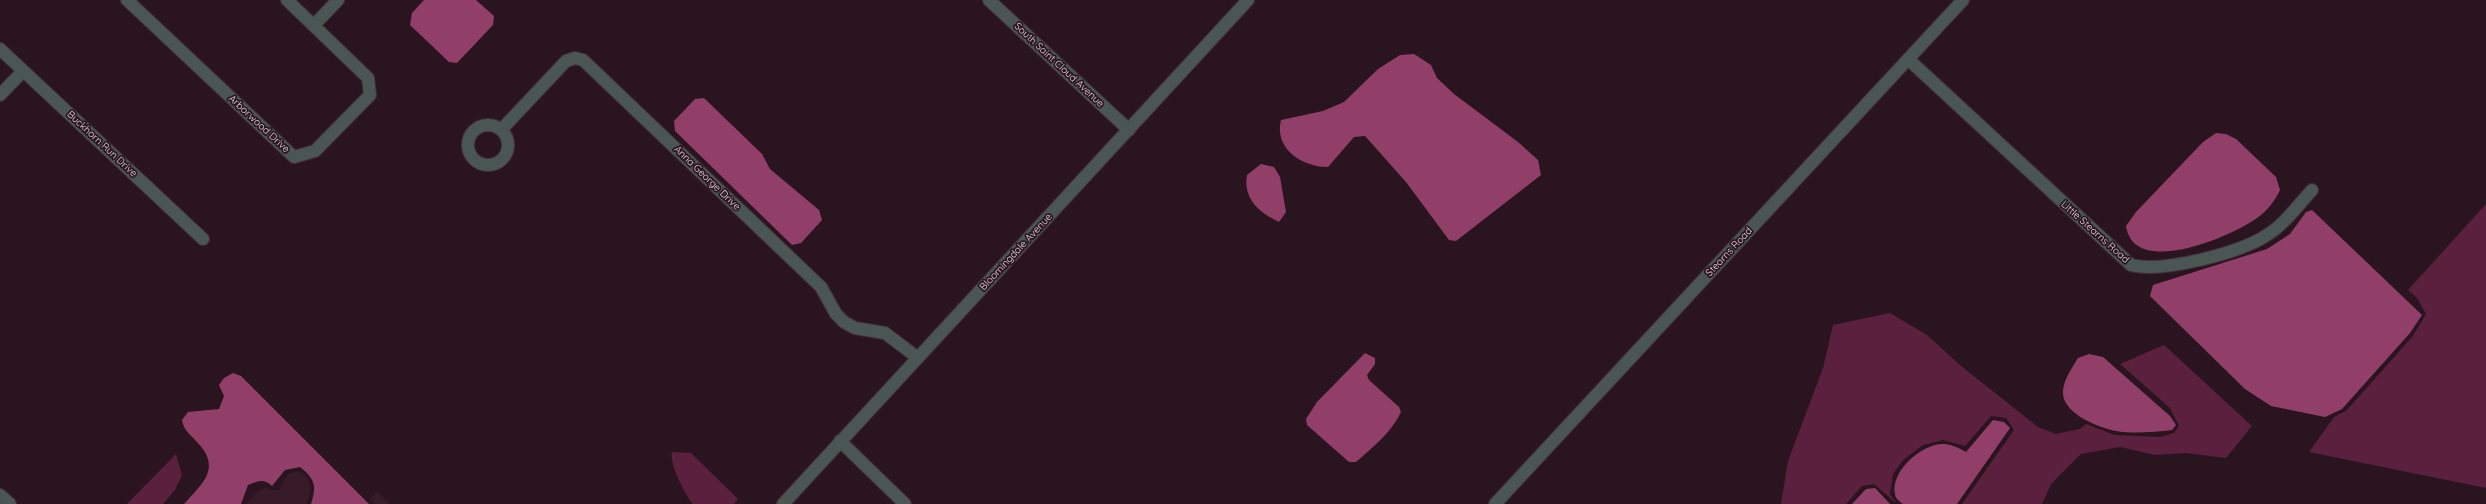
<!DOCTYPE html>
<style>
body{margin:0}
canvas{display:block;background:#2a141f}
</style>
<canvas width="2486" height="504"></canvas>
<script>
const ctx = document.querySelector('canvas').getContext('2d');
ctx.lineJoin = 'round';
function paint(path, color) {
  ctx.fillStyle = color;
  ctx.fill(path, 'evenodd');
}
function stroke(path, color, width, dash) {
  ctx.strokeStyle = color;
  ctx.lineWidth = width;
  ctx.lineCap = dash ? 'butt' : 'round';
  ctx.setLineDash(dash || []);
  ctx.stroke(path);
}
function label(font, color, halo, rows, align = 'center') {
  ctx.font = font + ' Quicksand,sans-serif';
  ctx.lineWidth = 3.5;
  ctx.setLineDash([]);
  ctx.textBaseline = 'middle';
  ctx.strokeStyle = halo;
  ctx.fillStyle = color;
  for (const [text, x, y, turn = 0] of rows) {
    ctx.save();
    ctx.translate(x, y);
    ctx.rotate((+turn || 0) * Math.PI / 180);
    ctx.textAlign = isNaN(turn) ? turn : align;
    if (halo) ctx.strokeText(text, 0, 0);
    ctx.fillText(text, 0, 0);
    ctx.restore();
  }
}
const built = new Path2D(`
 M300 471 308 479 311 490 307 504H246L256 493 266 487 271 490H279L288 474Z
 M377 492 390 504H375L370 500Z`);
const green = new Path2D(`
 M2486 204V488L2309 452 2334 417 2346 411 2413 336 2426 314 2417 298 2408 290Z
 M1890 313 1927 335 1961 366 2038 427 2056 434 2080 429 2086 424 2115 435 2160 437 2174 433 2179 426 2170 408 2120 364 2164 345 2252 426 2226 458 2186 453 2155 455 2120 447 2081 454 2051 484 2042 504H1962L2014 430 2006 418 1991 416 1965 446 1943 440 1923 445 1903 460 1893 474 1890 494 1897 504 1874 484 1862 486 1846 504H1781L1788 461 1823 368 1833 325Z
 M672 452 691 453 738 499 734 504H693C685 495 669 463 672 452Z
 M176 454 182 475 175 490 163 504H127Z`);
const water = new Path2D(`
 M424 0H476L494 16 493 25 457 63 449 62 410 25 412 13Z
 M1414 54 1431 65 1437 78 1454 94 1518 142 1538 160 1541 175 1456 241 1449 240 1406 182 1365 136 1354 137 1328 167C1301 167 1274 148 1281 120L1323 111 1344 102 1378 69 1400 55Z
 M704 98 762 154 770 169 819 210 822 220 801 243 792 245 675 131 674 121 695 99Z
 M2216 133 2226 134 2236 139 2276 177 2280 190C2275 201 2267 211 2257 218 2232 236 2134 279 2126 226L2136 212 2203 142Z
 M1261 164 1274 167 1280 177 1286 212 1279 222C1258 212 1243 198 1247 175Z
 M2312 210 2422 315 2410 333 2342 409 2325 417 2271 406 2245 389 2150 296 2153 285 2267 249 2290 234 2306 212Z
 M1365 353 1375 358V364L1367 375 1369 380 1399 407 1401 412C1392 432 1372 448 1356 462H1349L1307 425 1306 419 1317 402Z
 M2089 354 2103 357 2170 416 2176 425 2172 430C2155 432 2133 434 2116 431 2099 428 2061 413 2063 391 2064 379 2072 368 2078 358Z
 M233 373 241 376 369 504H311C317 486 315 479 300 467L285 470 272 486C264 478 258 481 248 485L241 504H184C203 483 222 468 197 442 190 434 184 431 182 420L188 412 219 409 224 396 219 385 224 378Z
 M1993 420 2004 422 2010 428 1957 504H1903C1900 502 1895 498 1895 494 1890 471 1923 442 1945 444 1953 445 1959 448 1966 452Z
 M1875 488 1890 504H1852L1866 489Z`);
const minor = new Path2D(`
 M127 0 294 157 315 151 370 95 368 78 287 0
 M989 0 1129 130
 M314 25 338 0
 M0 49 203 239
 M1908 59 2131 265C2162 273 2240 253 2267 235 2285 224 2298 205 2312 190
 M0 95 23 71
 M468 145a20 20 0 1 1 40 0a20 20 0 1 1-40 0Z
 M501 130 566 61 575 58 583 60 821 287 836 314 844 322 855 328 885 333 918 358
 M840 441 905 504
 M0 495 10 504
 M783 504 1248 0
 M1495 504 1963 0`);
const streetNames = [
 ["South Saint Cloud Avenue",1059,65,43],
 ["Arborwood Drive",259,124,43],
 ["Buckhorn Run Drive",102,144,43],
 ["Anna George Drive",707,178,44],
 ["Little Stearns Road",2095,232,42],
 ["Bloomingdale Avenue",1016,252,-47],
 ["Stearns Road",1729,252,-47]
];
paint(built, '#371b28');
paint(green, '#5a203d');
paint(water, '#913f68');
stroke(minor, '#452f3a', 14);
stroke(minor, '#495653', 12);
label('10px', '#e8d8de', '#2a141f', streetNames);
</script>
